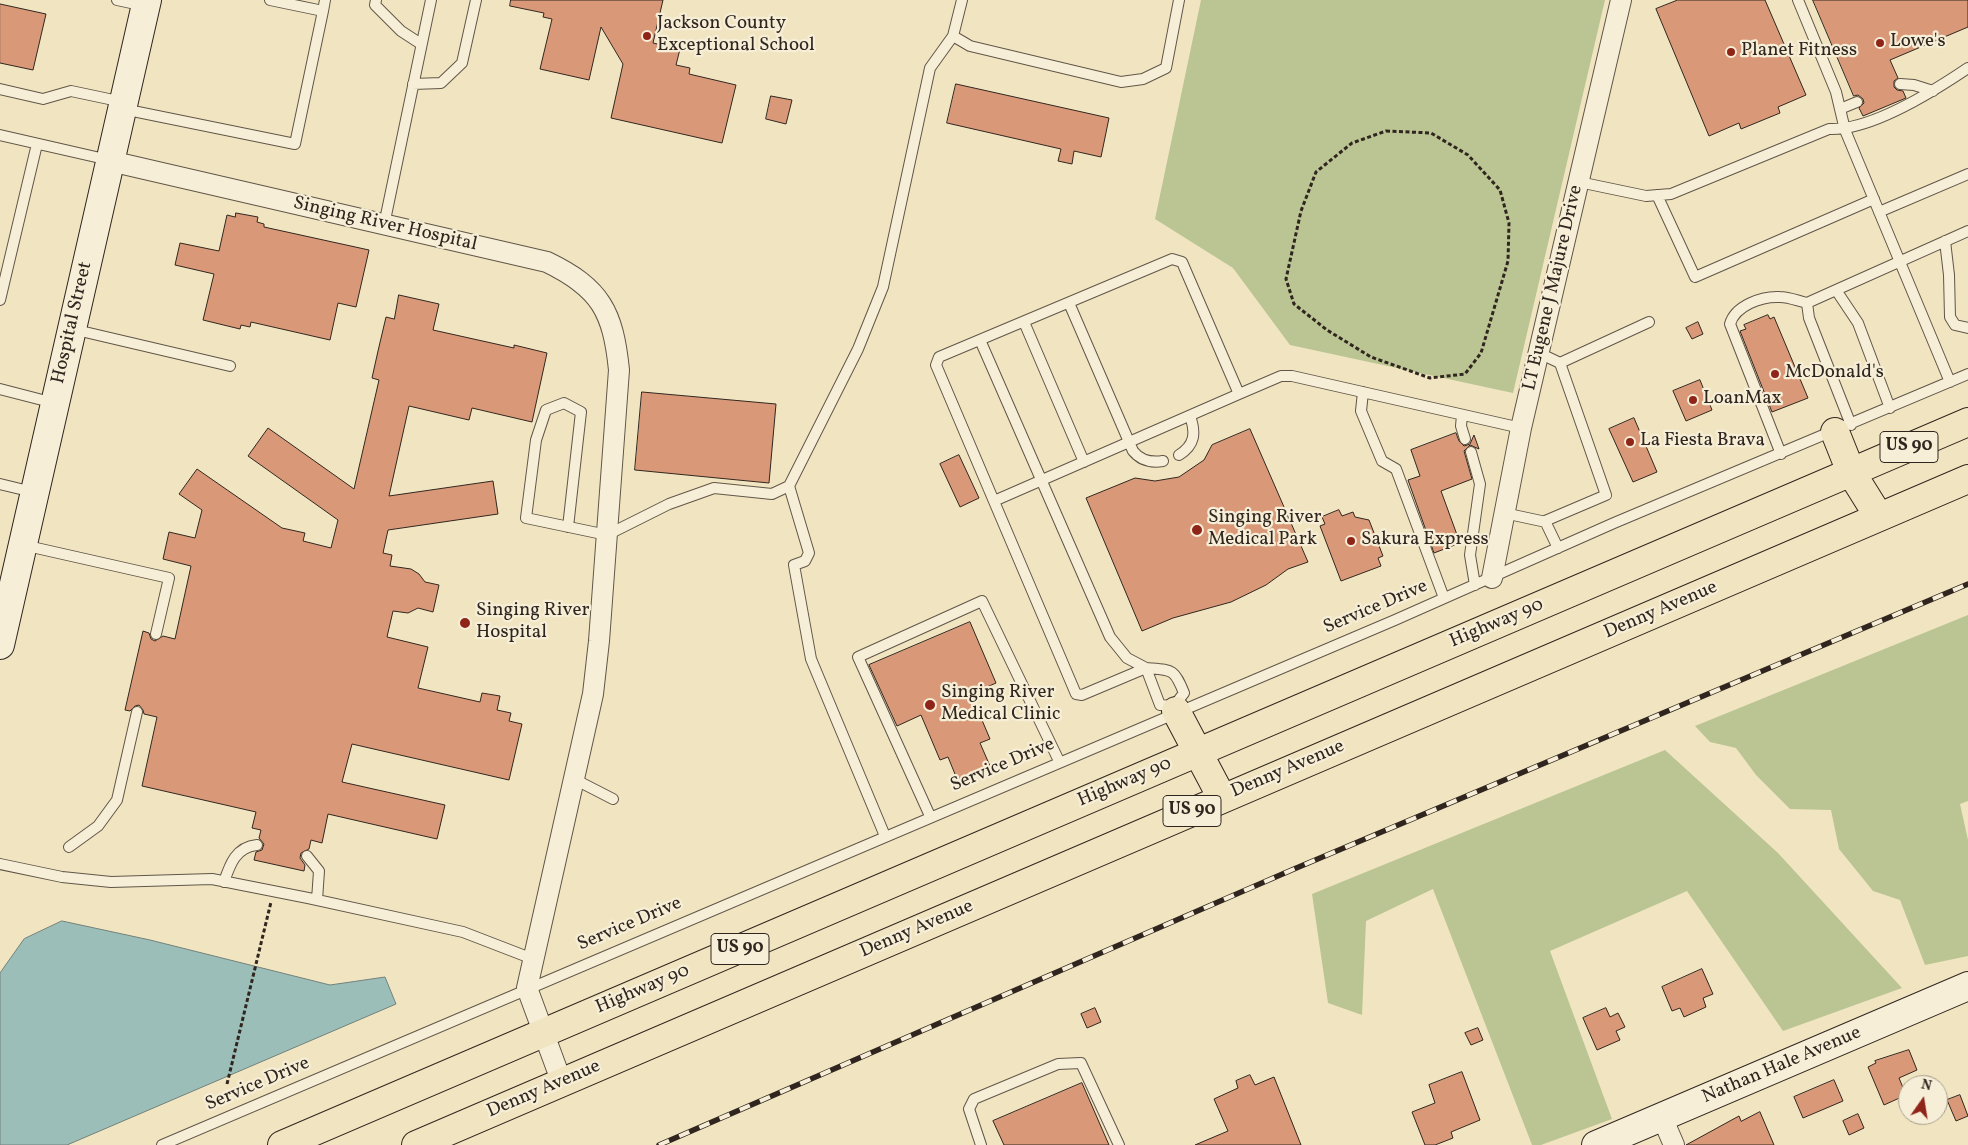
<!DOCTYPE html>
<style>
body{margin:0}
#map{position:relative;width:1968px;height:1145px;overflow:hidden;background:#f1e5c1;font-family:Vollkorn,serif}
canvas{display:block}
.north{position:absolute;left:1898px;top:1075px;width:50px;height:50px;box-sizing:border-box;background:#f6eed7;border:1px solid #a79e8d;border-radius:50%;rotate:13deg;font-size:14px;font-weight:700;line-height:20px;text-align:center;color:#31261f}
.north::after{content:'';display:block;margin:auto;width:18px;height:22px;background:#8f2418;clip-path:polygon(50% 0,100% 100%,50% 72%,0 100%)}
</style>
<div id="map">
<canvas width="1968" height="1145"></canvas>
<div class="north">N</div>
</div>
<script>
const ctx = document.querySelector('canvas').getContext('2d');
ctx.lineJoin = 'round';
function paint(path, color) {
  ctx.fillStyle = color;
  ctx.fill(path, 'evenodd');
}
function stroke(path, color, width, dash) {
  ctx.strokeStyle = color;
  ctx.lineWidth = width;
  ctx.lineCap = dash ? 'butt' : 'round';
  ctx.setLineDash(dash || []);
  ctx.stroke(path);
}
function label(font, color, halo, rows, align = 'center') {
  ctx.font = font + ' Vollkorn,serif';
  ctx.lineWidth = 4.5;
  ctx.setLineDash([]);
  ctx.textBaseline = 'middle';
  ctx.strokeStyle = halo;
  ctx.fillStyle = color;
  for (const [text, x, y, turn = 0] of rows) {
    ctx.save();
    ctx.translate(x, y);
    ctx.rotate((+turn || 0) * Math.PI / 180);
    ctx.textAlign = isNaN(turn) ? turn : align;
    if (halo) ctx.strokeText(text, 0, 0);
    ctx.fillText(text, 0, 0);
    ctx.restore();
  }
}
const green = new Path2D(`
 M1201 0H1605L1513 393 1290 345 1233 268 1155 219Z
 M1968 615V801L1960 804 1968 840V956L1925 965 1900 900 1873 891 1839 849 1831 810 1790 809 1756 775 1736 748 1710 742 1695 726Z
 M1665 750 1778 853 1902 988 1783 1031 1687 891 1550 951 1612 1119 1541 1145H1532L1433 889 1366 921 1362 1015 1328 1003 1312 894Z`);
const water = new Path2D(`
 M62 921 150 940 330 985 385 977 396 1004 67 1145H0V973L24 939Z`);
const building = new Path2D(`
 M511 0H663L653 43 680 49 676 65 690 68 689 74 736 85 722 143 611 118 623 64 601 27 589 80 540 69 552 19 543 17 544 13 510 6Z
 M1678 0H1765L1806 95 1778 107 1780 113 1741 129 1739 123 1709 136 1656 9Z
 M1813 0H1968V27L1890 60 1898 78 1894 81V87L1897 90 1903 91 1906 98 1863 116 1859 108 1864 103 1863 99 1858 95 1854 96Z
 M0 4 46 14 33 70 0 63Z
 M956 84 1109 118 1101 157 1074 151 1072 164 1058 161 1061 149 947 123Z
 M771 96 792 100 786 124 766 119Z
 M236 213 258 217 257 222 264 224V227L369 250 356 307 338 303 330 340 251 322 250 327 241 325 240 329 203 320 214 274 175 265 180 243 219 251 227 215 235 217Z
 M399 295 439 304 433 330 514 348V345L547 353 532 422 472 408 469 420 409 406 389 496 493 481 498 514 388 530 383 553 392 555 390 566 411 569 419 574 425 582 439 585 433 612 418 608 408 613 393 611 387 637 428 647 418 688 480 702 482 693 500 696 497 710 511 713 509 721 522 724 509 780 352 744 342 782 445 805 437 839 328 814 322 843 311 840 309 849 301 853 300 858 305 865 304 871 254 860 256 852 262 850 264 844 259 838 261 830 252 828 256 812 142 786 157 717 144 714 143 710 139 705 135 706 130 711 125 710 143 631 149 633 151 639 155 641 163 636 175 639 191 566 163 559 169 532 195 538 202 510 179 494 197 469 282 528 305 533 303 541 331 548 338 520 248 456 268 428 354 489 379 380 372 378 378 351 386 317 394 319Z
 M1768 315 1770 319 1774 317 1808 398 1772 412 1740 331 1746 329 1744 325Z
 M1698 322 1703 334 1692 339 1686 328Z
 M1700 380 1712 410 1686 421 1673 391Z
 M642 392 776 404 769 483 635 470Z
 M1634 418 1657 472 1633 482 1609 429Z
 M1250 429 1308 562 1288 569 1266 585 1231 602 1173 618 1142 631 1086 498 1135 478 1155 481 1179 477 1204 460 1212 445Z
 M1456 433 1459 441 1464 446 1470 444 1474 435 1479 449 1470 445 1464 451 1472 479 1441 491 1460 543 1434 553 1408 480 1420 476 1411 450Z
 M959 455 979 498 960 507 940 464Z
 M1339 510 1342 516 1353 512 1355 517 1369 520 1383 556 1378 558 1381 566 1341 581 1320 526 1325 524 1322 517Z
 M970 622 996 683 971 694 990 739 980 743 990 766 957 779 948 757 940 760 921 715 897 726 869 665Z
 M1702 969 1713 994 1703 998 1706 1007 1684 1017 1680 1008 1672 1011 1662 987Z
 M1095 1008 1101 1022 1087 1028 1081 1014Z
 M1606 1008 1610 1017 1618 1013 1625 1027 1616 1031 1620 1040 1597 1050 1583 1018Z
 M1478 1028 1483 1040 1471 1045 1465 1033Z
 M1909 1050 1917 1070 1899 1078 1906 1095 1884 1105 1868 1067 1876 1063 1875 1061Z
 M1462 1072 1480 1120 1451 1132 1453 1138 1435 1145H1425L1412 1112 1435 1103 1429 1085Z
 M1250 1075 1255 1085 1274 1077 1301 1145H1195L1228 1131 1214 1099 1238 1088 1236 1081Z
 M1834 1080 1843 1101 1803 1118 1794 1097Z
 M1082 1083 1109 1145H1004L993 1121Z
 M1960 1095 1968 1116 1956 1121 1947 1100Z
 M1760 1112 1774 1145H1686L1739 1116 1741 1121Z
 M1858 1114 1864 1128 1849 1135 1843 1121Z`);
const path = new Path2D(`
 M1386 131 1431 133 1468 155 1500 190 1509 223 1508 261 1481 353 1465 374 1430 378 1371 357 1327 330 1294 304 1286 279 1301 211 1316 172 1352 143Z
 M227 1084 271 902`);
const lane = new Path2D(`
 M117 0 145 6
 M376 0 375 5 401 31 421 44
 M962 0 953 36 970 46 1121 82 1143 79 1166 68 1179 0
 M1798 0 1836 92 1845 130 1950 382
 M323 11 325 0
 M413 84 441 83 462 63 476 0
 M1900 84 1914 85 1933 91
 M0 89 43 99 71 91 123 102
 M123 109 295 144 323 11 270 0
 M1840 109 1857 102
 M0 135 109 160
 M1579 182 1646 196 1671 194 1829 129C1871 131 1934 91 1968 68
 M1657 195 1695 277 1874 199
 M1879 212 1968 174
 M384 225 431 0
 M1945 241 1949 275 1950 317 1955 325 1968 328
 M1836 290 1968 231
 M0 300 37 144
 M1069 303 1133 451C1141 461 1151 463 1163 461
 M1024 322 1084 462
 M72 329 230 366
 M980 340 1110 637 1127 658 1146 668
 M1539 353 1560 363 1606 495 1545 521 1558 548
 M1560 363 1649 322
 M0 389 54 403
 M1363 392 1361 411 1382 461 1396 469 1444 598
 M1239 394 1281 376H1292L1521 428
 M1462 415 1461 426 1465 439
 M1851 425 1809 318 1807 303 1836 290 1858 323 1890 408
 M1471 452 1480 484 1470 555 1475 585
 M1781 454 1730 324C1735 306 1761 296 1780 297 1789 297 1798 301 1807 303
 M1179 455C1195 445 1196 433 1190 416
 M0 484 33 492
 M789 486 809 553 805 561 794 565 811 659 885 836
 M994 501 1239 394 1182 262 1172 259 939 357 936 365 1076 694 1082 695 1146 668
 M1504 513 1546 522
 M568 527 581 412 564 403 546 410 536 440 526 518 607 535 669 504 714 488 772 494 789 486 858 349 883 287 930 68 953 36
 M23 545 169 578 156 634
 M1146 668C1172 670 1174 668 1184 693L1174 706 1160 705Z
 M574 779 613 799
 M930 816 858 657 982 601 1059 761
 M69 847 98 826 117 800 137 712
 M307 856 319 871 317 900
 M0 864 62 877 111 882 212 879 308 898 463 932 533 959
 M224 882C230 864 236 847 257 845
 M162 1145 1395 620 1614 523 1968 374
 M981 1145 969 1109 974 1099 1058 1064 1081 1063 1119 1145`);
const street = new Path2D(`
 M110 161 547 262C601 288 613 312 619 370L599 641 593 694 527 988 562 1083
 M1492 578 1521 428 1621 0
 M1662 1117 1674 1145`);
const secondary = new Path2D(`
 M0 645 147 0
 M1596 1145 1968 986`);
const primary = new Path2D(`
 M1835 432 1851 472 1879 517
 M1176 711 1222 798
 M282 1145 1968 422
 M416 1145 1968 479`);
const rail = new Path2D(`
 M659 1145 1294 869 1968 584`);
const markers = [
 [647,36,5,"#8f2418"],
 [1880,43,5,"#8f2418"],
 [1731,52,5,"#8f2418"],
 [1775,374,5,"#8f2418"],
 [1693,400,5,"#8f2418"],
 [1630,442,5,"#8f2418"],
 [1197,530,6,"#8f2418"],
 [1351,541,5,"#8f2418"],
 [465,623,6,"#8f2418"],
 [930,705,6,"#8f2418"]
];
const shields = [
 [1909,447,58],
 [1192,811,58],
 [740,949,58]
];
const shieldNames = [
 ["US 90",1909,447],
 ["US 90",1192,811],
 ["US 90",740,949]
];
const poiNames = [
 ["Jackson County",657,25],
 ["Exceptional School",657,47],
 ["Lowe's",1890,43],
 ["Planet Fitness",1741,52],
 ["McDonald's",1785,374],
 ["LoanMax",1703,400],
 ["La Fiesta Brava",1640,442],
 ["Singing River",1208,519],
 ["Medical Park",1208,541],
 ["Sakura Express",1361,541],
 ["Singing River",476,612],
 ["Hospital",476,634],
 ["Singing River",941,694],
 ["Medical Clinic",941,716]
];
const streetNames = [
 ["Singing River Hospital",385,225,13],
 ["LT Eugene J Majure Drive",1554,288,-77],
 ["Hospital Street",73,323,-77],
 ["Service Drive",1376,608,-23],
 ["Denny Avenue",1661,611,-23],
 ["Highway 90",1497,624,-23],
 ["Service Drive",1003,766,-23],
 ["Denny Avenue",1288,770,-23],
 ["Highway 90",1125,783,-23],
 ["Service Drive",630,925,-23],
 ["Denny Avenue",917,930,-23],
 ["Highway 90",643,990,-23],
 ["Nathan Hale Avenue",1782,1066,-23],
 ["Service Drive",258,1085,-23],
 ["Denny Avenue",544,1090,-23]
];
paint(green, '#bac593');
paint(water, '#9cbeb9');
stroke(water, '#71817b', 1);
paint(building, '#d99978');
stroke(building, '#31261f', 1);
stroke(lane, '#615648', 12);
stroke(street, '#615648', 22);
stroke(secondary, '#31261f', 30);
stroke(primary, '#31261f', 30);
stroke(path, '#31261f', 3, [4, 2.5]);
stroke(lane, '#f6eed7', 10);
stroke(street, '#f6eed7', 20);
stroke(secondary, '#f6eed7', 28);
stroke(primary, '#f1e5c1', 28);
stroke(rail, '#31261f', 5.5);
stroke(rail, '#f6eed7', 4, [11]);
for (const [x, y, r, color] of markers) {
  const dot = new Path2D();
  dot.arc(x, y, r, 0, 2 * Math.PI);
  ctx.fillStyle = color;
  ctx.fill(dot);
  stroke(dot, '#f6eed7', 2);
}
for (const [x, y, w] of shields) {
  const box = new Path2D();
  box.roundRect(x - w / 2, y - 15.5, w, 31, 4);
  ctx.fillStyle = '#f6eed7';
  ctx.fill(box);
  stroke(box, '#31261f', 1);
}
label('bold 18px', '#31261f', null, shieldNames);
label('19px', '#31261f', '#f6eed7', poiNames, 'left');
label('19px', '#31261f', '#f6eed7', streetNames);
</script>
